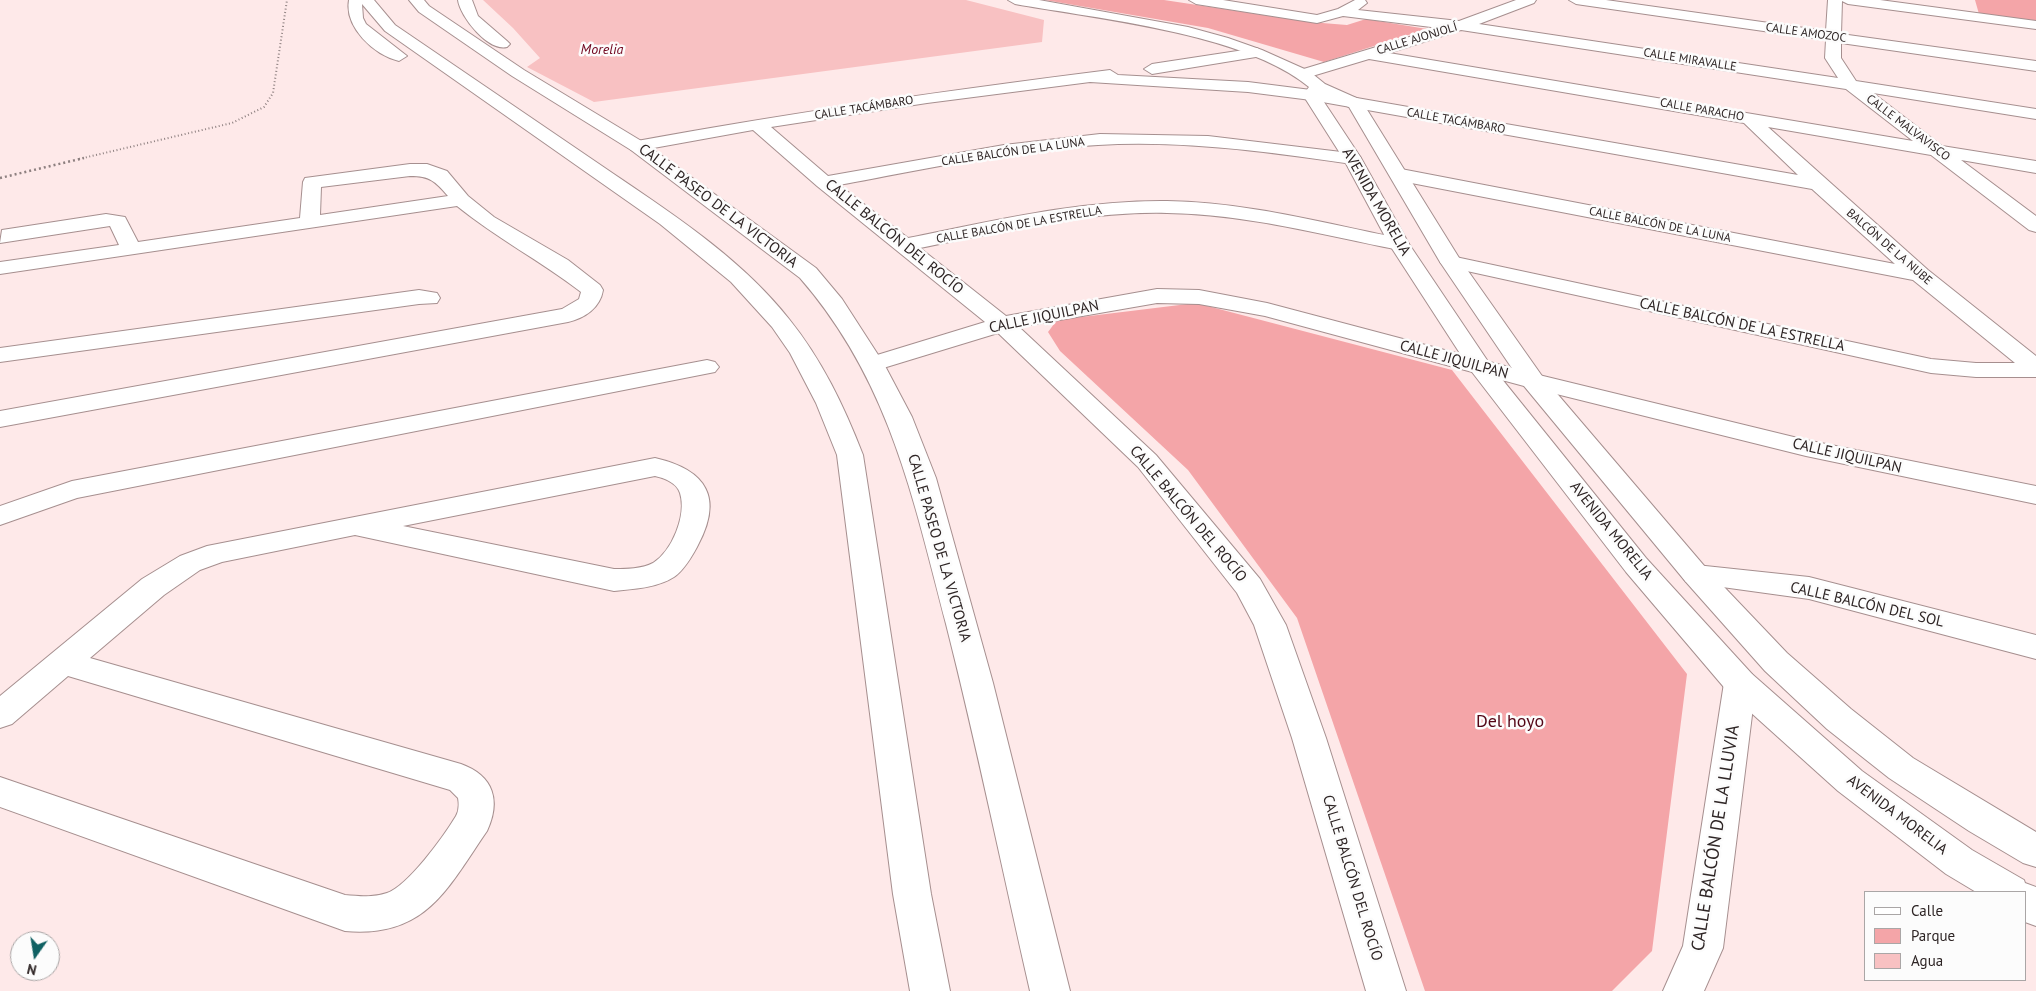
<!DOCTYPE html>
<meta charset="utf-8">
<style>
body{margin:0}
#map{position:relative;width:2036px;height:991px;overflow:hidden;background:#fee9e9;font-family:"PT Sans",sans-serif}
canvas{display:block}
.legend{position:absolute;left:1864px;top:891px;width:162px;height:90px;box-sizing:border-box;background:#fcfcfc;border:1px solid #aaa6a6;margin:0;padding:6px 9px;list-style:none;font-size:15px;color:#2e2525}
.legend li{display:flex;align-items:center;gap:10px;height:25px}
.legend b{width:25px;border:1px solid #aaa6a6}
.north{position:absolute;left:10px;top:931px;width:50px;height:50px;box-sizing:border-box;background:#fcfcfc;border:1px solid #aaa6a6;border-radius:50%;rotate:193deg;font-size:14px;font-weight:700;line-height:20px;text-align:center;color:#2e2525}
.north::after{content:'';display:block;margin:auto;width:18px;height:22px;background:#106163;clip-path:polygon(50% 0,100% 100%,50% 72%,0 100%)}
</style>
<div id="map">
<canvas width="2036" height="991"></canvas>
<ul class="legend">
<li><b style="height:6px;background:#fff"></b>Calle</li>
<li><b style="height:14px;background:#f4a5a8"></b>Parque</li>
<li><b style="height:14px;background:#f8c1c2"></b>Agua</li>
</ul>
<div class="north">N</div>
</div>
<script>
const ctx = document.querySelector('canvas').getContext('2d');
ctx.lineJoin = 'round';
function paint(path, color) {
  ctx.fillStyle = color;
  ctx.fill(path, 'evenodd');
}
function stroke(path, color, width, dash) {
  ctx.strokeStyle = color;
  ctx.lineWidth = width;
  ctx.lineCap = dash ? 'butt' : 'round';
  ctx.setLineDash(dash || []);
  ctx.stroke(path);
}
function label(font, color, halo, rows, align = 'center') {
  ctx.font = font + ' "PT Sans",sans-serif';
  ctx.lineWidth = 5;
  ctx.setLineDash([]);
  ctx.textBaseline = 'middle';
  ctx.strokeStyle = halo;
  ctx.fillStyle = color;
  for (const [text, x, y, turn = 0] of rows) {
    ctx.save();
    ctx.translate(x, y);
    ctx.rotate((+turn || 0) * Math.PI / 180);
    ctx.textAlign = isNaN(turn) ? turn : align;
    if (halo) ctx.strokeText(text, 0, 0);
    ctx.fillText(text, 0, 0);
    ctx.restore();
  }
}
const green = new Path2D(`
 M1045 0H1164L1310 22 1347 25 1366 19 1427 29 1324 62 1208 28Z
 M1975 0H2036V22L1979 14Z
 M1196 303 1452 370 1687 674 1652 951 1612 991H1425L1297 618 1188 470 1060 351 1048 332 1057 320Z`);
const water = new Path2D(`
 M483 0H966L1044 20 1042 42 594 102 527 67 540 58 513 28Z`);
const pathFar1 = new Path2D(`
 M79 159 232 123 264 107 273 93 287 0`);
const path = new Path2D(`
 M0 178 84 158`);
const minor = new Path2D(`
 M1189 0H1223L1317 15 1338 9 1355 0H1365L1367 3 1358 10 1459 21 1516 0H1536L1534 3 1479 24 1838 78 1825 58 1826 40 1576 4 1569 0H1606L1826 31 1828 0H1880L2036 21V29L1848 4 1842 1 1841 34 2036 61V71L1841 43V58L1856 81 2036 109V119L1873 93 1942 146 2036 161V173L1961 160 2036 216V232L2029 230 1931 155 1768 127 1928 270 2036 356V377H1976L1931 373 1444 266 1440 262 1444 258 1451 256 1931 359 1976 363H2015L1913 280 1401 181 1394 179 1392 175 1394 171 1401 169 1895 264 1812 189 1311 100 1248 92 1090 82 927 103 771 127 828 176 1004 145 1100 134 1208 136 1358 154 1361 158 1358 162 1352 164C1268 152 1183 140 1098 145 1011 150 925 169 839 185L908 238C993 221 1079 200 1167 201 1245 202 1323 223 1399 238L1406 240 1409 244 1406 248 1399 250C1323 235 1245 214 1167 213 1083 211 1001 232 920 248L1006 316 1157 289 1199 290 1267 303 1539 375 1806 440 2036 486V504L1806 456 1524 386 1265 316 1199 304 1157 303 1019 327 1156 455 1260 579 1286 625 1326 738 1406 991H1366L1292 738 1254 625 1237 593 1138 467 998 333 880 369 872 371 864 369 860 364 864 359 985 322 817 186 753 130 637 151 631 150 628 146 631 142 637 141C794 112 952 90 1110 70L1118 75 1248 82 1311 90 1798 175 1744 123 1369 59 1309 77H1297L1295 74 1297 71 1439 28 1343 16 1317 23 1196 4ZM1461 30 1846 89 1913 141 1389 53Z
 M1257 48 1265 53 1262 56 1152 74 1144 69 1152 64Z
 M410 164H427L447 171 468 196 494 217 568 260 600 285 603 290C600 308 585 318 568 322L0 427V411L562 309 579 299 581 292C541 261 496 238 457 206L0 274V262L119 245 110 226 0 243 2 230 106 214 125 217 138 242 300 218 303 182 305 178ZM410 176C430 176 435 181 448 196L320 215 321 187Z
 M419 290 437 293 440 298 437 303 419 304 0 362V348Z
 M707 360 715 362 719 367 715 372 77 498 0 525V506L72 481Z
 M655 458C707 470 724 498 697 547 691 558 684 570 674 577 657 588 633 589 614 591L355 535 222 562 200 570 164 595 90 658 461 764C494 776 501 801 487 831 447 889 426 938 345 931L0 807V777L345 895C359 896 373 898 387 893 408 886 444 836 456 816 459 811 459 803 458 798L450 790 68 676 12 724 0 728V696L142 579 180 556 207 546ZM655 476C664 478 677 483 680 493 687 515 672 551 653 563 642 569 626 569 614 569L403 526Z
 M1696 565 1809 577 2036 635V659L1809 599 1686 582 1681 575 1686 568Z
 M1740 670 1752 674 1756 683 1723 948 1704 991H1663L1683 946 1724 683 1728 674Z`);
const major = new Path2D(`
 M349 0H374L395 25C464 72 533 119 602 166 668 211 739 256 789 319 822 360 844 406 863 455L931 894 950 991H910L893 894 837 455 816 403 790 353 772 327 731 282 660 224 385 31 362 4 363 18 366 24 407 56 399 61C374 55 344 27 349 0Z
 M409 0H424L429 6 524 70 643 142 816 268 842 299 884 364 912 417 936 478 993 683 1070 991H1030C1002 869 977 746 946 624 913 497 889 380 800 278L631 150 512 76 419 12Z
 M458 0H472L478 16 507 41 510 44 507 47C489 52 460 17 458 0Z
 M1008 0H1039L1188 27 1228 38 1262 50 1309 71 1325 84 1361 100 1461 261 1542 376 1706 568 1787 653 1851 709 1913 758 2036 832V867L2023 863 1969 831 1889 778 1827 729 1765 671 1686 582 1524 386 1440 262 1349 107 1321 94 1320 96 1361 158 1409 244 1489 363 1646 558 1752 674 1862 771 1972 850 2024 880 2025 883 2036 887V926L2025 922V892H1976L1946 874 1838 791 1728 692 1626 572 1472 372 1389 244 1343 158 1303 95 1309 87C1244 33 1099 19 1015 4Z`);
const farStreetnames = [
 ["CALLE AMOZOC",1806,33,8],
 ["CALLE AJONJOLÍ",1417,39,-17],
 ["CALLE MIRAVALLE",1690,60,9],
 ["CALLE TACÁMBARO",864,108,-9],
 ["CALLE PARACHO",1702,110,10],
 ["CALLE TACÁMBARO",1456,121,10],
 ["CALLE MALVAVISCO",1908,128,37],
 ["CALLE BALCÓN DE LA LUNA",1013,152,-8],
 ["CALLE BALCÓN DE LA ESTRELLA",1019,225,-10],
 ["CALLE BALCÓN DE LA LUNA",1660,225,11],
 ["BALCÓN DE LA NUBE",1889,247,41]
];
const farWaternames = [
 ["Morelia",602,50]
];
const streetNames = [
 ["AVENIDA MORELIA",1376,202,60],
 ["CALLE PASEO DE LA VICTORIA",718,206,37],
 ["CALLE BALCÓN DEL ROCÍO",894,237,39],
 ["CALLE JIQUILPAN",1044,317,-12],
 ["CALLE BALCÓN DE LA ESTRELLA",1742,325,12],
 ["CALLE JIQUILPAN",1454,360,15],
 ["CALLE JIQUILPAN",1847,456,13],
 ["CALLE BALCÓN DEL ROCÍO",1188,514,50],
 ["AVENIDA MORELIA",1611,531,51],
 ["CALLE PASEO DE LA VICTORIA",939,548,74],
 ["CALLE BALCÓN DEL SOL",1867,605,13],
 ["AVENIDA MORELIA",1897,815,37],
 ["CALLE BALCÓN DEL ROCÍO",1352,878,73]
];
const nearParknames = [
 ["Del hoyo",1510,722]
];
const nearStreetnames = [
 ["CALLE BALCÓN DE LA LLUVIA",1716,838,-81]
];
paint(green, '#f4a5a8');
paint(water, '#f8c1c2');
stroke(minor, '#a68f8f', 2);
stroke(major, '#a68f8f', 2);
stroke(pathFar1, '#8e8080', 2, [1, 2.5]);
stroke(path, '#8e8080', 2.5, [2, 3]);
paint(minor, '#fff');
paint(major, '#fff');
label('12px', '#2e2525', '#fcfcfc', farStreetnames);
label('italic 14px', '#71061f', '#fcfcfc', farWaternames);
label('15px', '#2e2525', '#fcfcfc', streetNames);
label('18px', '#540616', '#fcfcfc', nearParknames);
label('18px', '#2e2525', '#fcfcfc', nearStreetnames);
</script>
